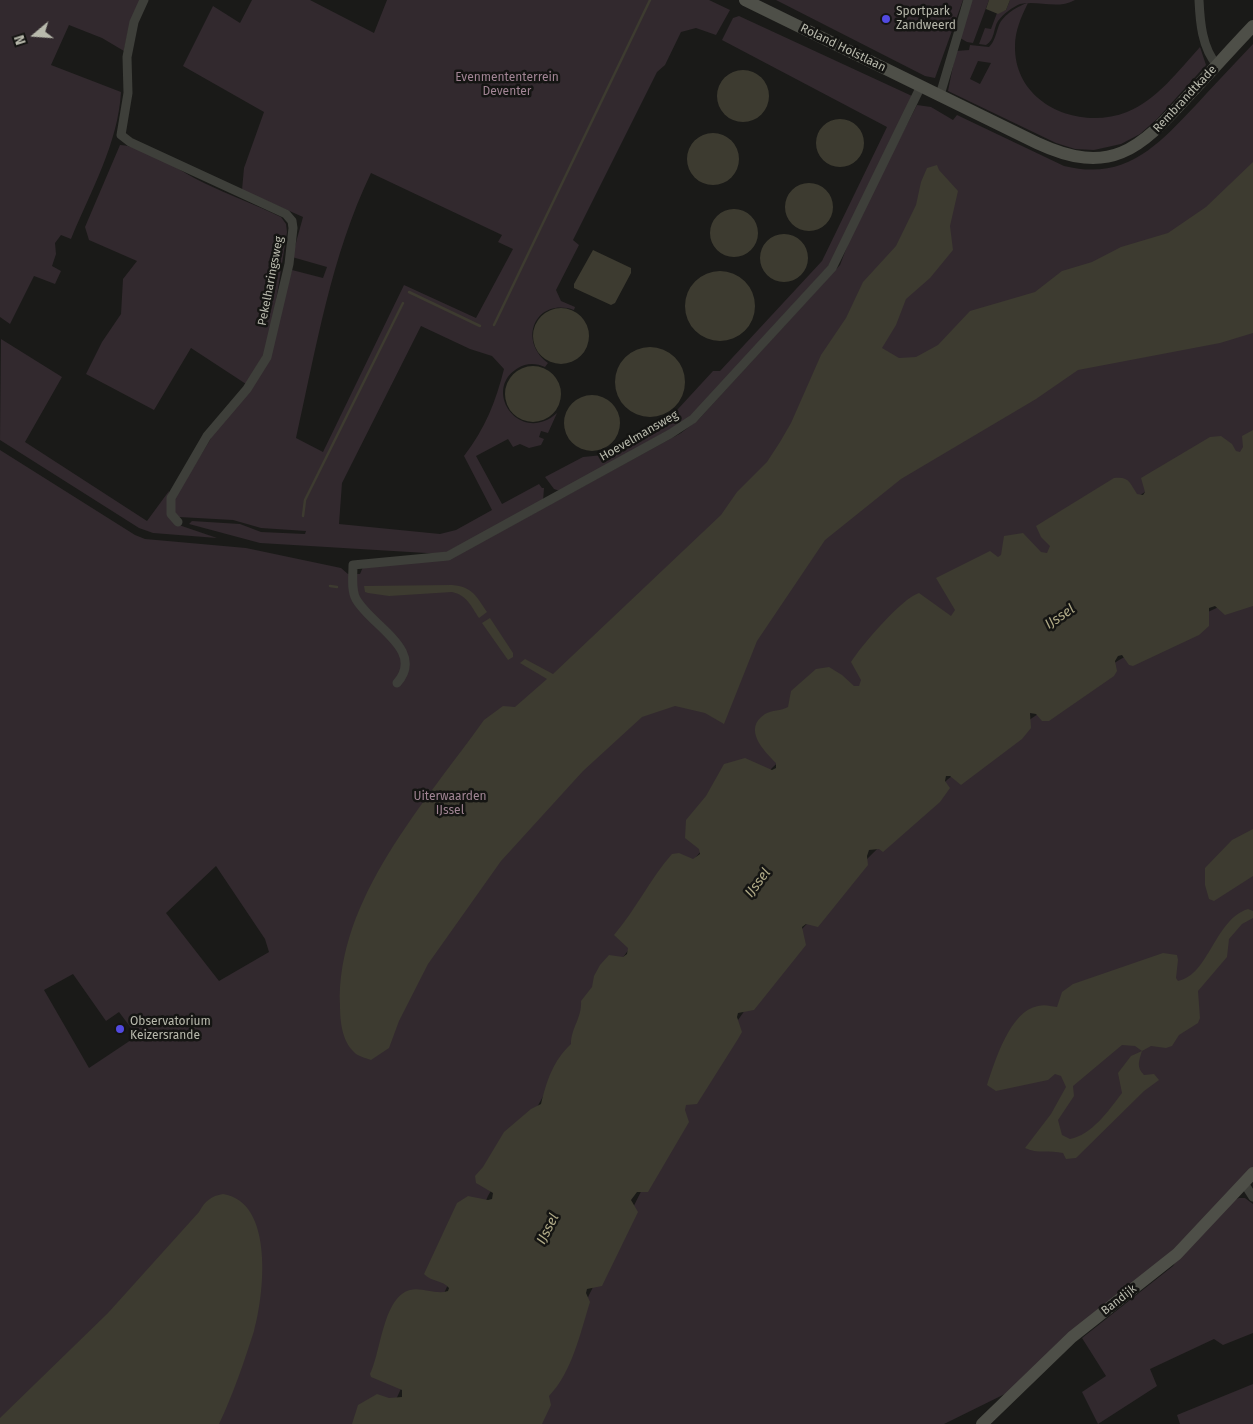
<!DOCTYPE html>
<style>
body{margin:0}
#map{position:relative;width:1253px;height:1424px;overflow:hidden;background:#1a1a18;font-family:"Fira Sans",sans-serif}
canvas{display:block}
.north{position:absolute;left:10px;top:10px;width:50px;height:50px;-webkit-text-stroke:4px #151513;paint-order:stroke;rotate:252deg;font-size:14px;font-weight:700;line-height:20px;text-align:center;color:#b8b9ac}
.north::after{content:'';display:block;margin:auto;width:18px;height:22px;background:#b8b9ac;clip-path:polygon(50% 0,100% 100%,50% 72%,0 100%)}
</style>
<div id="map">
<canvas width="1253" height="1424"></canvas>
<div class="north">N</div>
</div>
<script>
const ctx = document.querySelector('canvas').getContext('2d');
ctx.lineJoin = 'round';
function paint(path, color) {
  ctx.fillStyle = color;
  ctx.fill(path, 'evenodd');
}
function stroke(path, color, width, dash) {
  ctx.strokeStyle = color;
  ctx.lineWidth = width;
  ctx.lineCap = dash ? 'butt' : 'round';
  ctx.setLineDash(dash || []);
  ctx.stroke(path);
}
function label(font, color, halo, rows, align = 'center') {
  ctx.font = font + ' "Fira Sans",sans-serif';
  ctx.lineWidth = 5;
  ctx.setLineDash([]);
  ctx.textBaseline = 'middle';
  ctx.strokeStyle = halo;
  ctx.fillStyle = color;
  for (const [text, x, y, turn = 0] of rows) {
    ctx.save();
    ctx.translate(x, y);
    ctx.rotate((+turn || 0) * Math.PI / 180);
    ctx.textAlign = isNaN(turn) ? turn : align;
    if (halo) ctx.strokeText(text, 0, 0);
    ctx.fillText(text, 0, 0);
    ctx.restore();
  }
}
const green = new Path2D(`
 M0 0H140L128 32 124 51 102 38 69 25 51 65 121 92C118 144 91 190 71 239L61 235 55 243 56 254 52 266 61 271 55 284 34 276 10 324 0 317Z
 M252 0H310L374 33 387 0H709L730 10 716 35 696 28 681 32 665 65 657 72 573 240 579 245 556 290 561 301 575 307 574 310C536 297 517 340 548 363L545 367C536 363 526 363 518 368 481 390 520 446 557 413L548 433 541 431 539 437 544 439 541 445 529 448 520 444 513 447 508 439 476 456 502 504 539 484 542 488H544L543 501 443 554 260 543 189 524 192 521 240 524 261 532 305 534 306 531 261 528 233 520 179 517 174 514V499L210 440 214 428 255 383 292 270 323 278 327 267 292 257 303 217 242 190 244 168 264 112 183 66 213 6 240 23ZM371 173 502 235 498 242 513 249 476 318 404 285 323 452 296 438C316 349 331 256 371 173ZM421 326 470 349 492 356 504 369C496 401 485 429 464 456L492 510 456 530 440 534 339 524 342 483Z
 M776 0H963L935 78 925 76Z
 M971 0H989L973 43 967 42 960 38Z
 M1010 0H1075C1057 10 1038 0 1020 4 1013 7 1003 14 998 21 993 29 995 40 986 45L979 44 985 28 991 29 997 13 1006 10Z
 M1028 3C1021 17 1015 31 1015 46 1014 104 1079 131 1127 112 1157 100 1179 70 1200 47L1206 65 1157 119 1140 134 1121 144 1094 150 1075 149 1056 143 948 91 956 51 969 50 970 45 989 47C995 41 996 33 999 25 1003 15 1019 5 1028 3ZM978 61 991 63 980 84 970 79Z
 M739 16 912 96 833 261 693 414 683 422 560 491 554 489 545 477 583 457 603 455 635 438 645 428 656 426 678 409 713 371H720L822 261 887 127 722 40 733 18Z
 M1253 44V447L1145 492 1046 555 859 687 772 768 696 857 624 956 572 1044 488 1196 385 1424H0V450L135 535 145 539 246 548 341 568 348 574H360L363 567 454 557 681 433 698 420 840 265 856 223 917 105 931 107 953 120 957 115 1064 166C1125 181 1156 147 1195 106 1214 85 1234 64 1253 44ZM216 866 265 939 269 952 219 981 166 913ZM73 974 106 1021 119 1012 137 1036 89 1068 44 990Z
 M120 145C148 147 179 171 204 183 229 195 256 205 281 217L286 224 287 232 273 320 265 352 246 384 191 348 154 410 86 374 102 342 121 314 123 279 137 261 89 240 85 227Z
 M1 339 62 377 25 442 147 521 169 491 167 509 176 524 217 538 153 533 139 528 0 440Z
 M1253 591V1168L1179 1248 1013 1390 944 1424H537L589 1295 684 1106 738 1020 802 929 869 857 948 779 1032 718 1119 660 1210 611Z
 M1239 1198H1245L1253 1204V1333L1223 1345 1214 1339 1150 1369 1157 1386 1098 1424 1082 1392 1106 1376 1082 1338 1173 1266 1181 1254 1232 1201Z
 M1253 1384V1424H1180L1177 1415Z`);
const water = new Path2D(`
 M989 0H1010L1006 10 998 14 986 9Z
 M717 96a26 26 0 1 1 52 0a26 26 0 1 1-52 0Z
 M816 143a24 24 0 1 1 48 0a24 24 0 1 1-48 0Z
 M687 159a26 26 0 1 1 52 0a26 26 0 1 1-52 0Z
 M1253 162V333L1220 343 1078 370 1036 399 901 479 825 540 757 641 724 724 705 713 675 706 642 717 583 771 501 861 428 964 399 1021 389 1048 371 1060C366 1058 357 1056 354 1052 342 1041 340 1021 340 1006 336 899 425 803 484 720L503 706 515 707 547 679 520 663 525 659 553 674 721 515 737 492 767 462 780 442 791 423 821 355 846 318 863 282 896 246 916 205 921 182 927 168 937 165 939 170 958 191 950 226 953 250 930 278 906 299 896 325 882 348 899 358 916 357 938 345 970 311 1035 292 1062 271 1092 262 1121 247 1168 233 1206 207Z
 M785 207a24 24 0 1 1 48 0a24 24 0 1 1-48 0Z
 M710 233a24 24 0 1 1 48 0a24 24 0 1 1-48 0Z
 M760 258a24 24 0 1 1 48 0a24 24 0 1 1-48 0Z
 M593 250 631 268V273L615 303 611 305 574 288V284Z
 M685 306a35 35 0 1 1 70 0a35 35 0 1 1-70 0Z
 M533 336a28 28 0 1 1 56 0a28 28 0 1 1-56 0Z
 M615 382a35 35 0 1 1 70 0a35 35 0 1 1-70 0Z
 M505 394a28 28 0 1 1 56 0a28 28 0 1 1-56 0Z
 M564 423a28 28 0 1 1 56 0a28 28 0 1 1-56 0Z
 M1253 430V606L1225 615 1215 606 1209 608V626L1199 635 1133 666 1129 665 1122 655 1118 656 1115 661 1117 671 1114 676 1049 721H1042L1036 714 1030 713 1031 728 1022 739 961 785 950 776H946L945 781 950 788 940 802 883 852 879 849 869 850 867 856 868 865 818 927 806 924 802 927 806 945 754 1010 738 1013 737 1017 742 1032 738 1039 697 1104 686 1105 685 1110 689 1122 648 1192H637L631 1200 638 1212 602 1286 587 1289 586 1293 590 1302C580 1334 572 1372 549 1396L551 1405 542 1424H352L358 1405 377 1394 389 1398 402 1397V1390L371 1377 370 1374C381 1352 383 1297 410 1290 422 1287 436 1295 448 1291L449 1288C443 1280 431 1282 424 1274L457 1203 468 1196 488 1200 492 1199 493 1193 476 1183 475 1176 483 1167 504 1132 531 1109 541 1104C547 1080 553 1061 571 1044 571 1028 582 1018 581 1001L592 987 594 976 600 965 609 955 623 957 627 954 628 948 614 935C636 909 650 879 672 854L679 853 693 859 700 854 699 849 685 838 686 820 706 796 724 764 745 758 772 770 776 768V763C764 751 742 729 765 714 772 710 781 711 788 707L791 691 816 669 829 667 842 675 854 686H859L861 680 851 662C861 646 902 598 919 593L951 616 955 610 936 578 990 551 998 557 1001 555 1004 536 1023 533 1041 552 1047 553 1050 546 1041 537 1036 526 1114 478C1129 476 1130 483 1137 494L1143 495 1145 492 1141 478 1210 437 1221 436 1232 444 1236 451 1240 452 1243 447 1242 436Z
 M452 585C473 587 476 596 487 612L479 618C471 606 467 595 452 592L389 596 368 593 365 592 364 586Z
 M490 618 513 653V657L508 660 482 623Z
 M1253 829V876L1214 901 1209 899 1205 885V868L1232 840Z
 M1248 909 1253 911V918L1242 924 1229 939 1227 957 1198 991 1200 1018 1198 1023 1179 1035 1172 1046 1166 1048 1151 1046 1142 1051C1139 1061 1136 1067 1144 1075L1154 1074 1159 1080 1144 1091 1076 1158 1066 1159 1063 1153C1050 1150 1037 1154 1025 1148L1051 1114 1066 1087 1061 1076 1055 1074 1048 1080 996 1091 987 1085C995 1061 1010 1011 1038 1006 1045 1004 1050 1006 1057 1007L1062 992 1073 984 1163 953 1177 955 1178 960 1176 978 1178 981C1209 975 1215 919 1248 909ZM1122 1045 1135 1046 1142 1051 1131 1056 1118 1073 1122 1093C1109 1110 1092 1135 1070 1139L1062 1135 1058 1120 1074 1096 1073 1086Z
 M223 1194C275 1202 264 1296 254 1331 244 1362 233 1395 219 1424H0V1418L108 1313 199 1212C205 1201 211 1196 223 1194Z`);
const stream = new Path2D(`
 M409 292 480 326
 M494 325 650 0
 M303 516 305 500 403 303
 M330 586 337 587`);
const street = new Path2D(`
 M144 0 134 22 127 57 128 93 121 135 130 142 286 214 292 221 293 228 289 264 267 357 247 389 207 436 171 498V514L178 522
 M1199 0C1200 22 1202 48 1217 65
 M940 95 968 0
 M397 683C426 650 371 626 356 599 351 590 353 576 353 565L448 556 670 434 693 419 832 268 921 86
 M1244 1183 1253 1197`);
const secondary = new Path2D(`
 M745 0 1037 143C1110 177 1139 150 1188 96 1210 73 1231 49 1253 26
 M982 1424 1072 1337 1177 1254 1253 1173`);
const markers = [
 [886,19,5,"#524ae1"],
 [120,1029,5,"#524ae1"]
];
const poiNames = [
 ["Sportpark",896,12],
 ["Zandweerd",896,26],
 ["Observatorium",130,1022],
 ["Keizersrande",130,1036]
];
const streetNames = [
 ["Roland Holstlaan",843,48,26],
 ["Rembrandtkade",1185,99,-47],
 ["Pekelharingsweg",271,281,-79],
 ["Hoevelmansweg",639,436,-30],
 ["Bandijk",1119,1300,-38]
];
const parkNames = [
 ["Evenmententerrein",507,78],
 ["Deventer",507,92],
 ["Uiterwaarden",450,797],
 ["IJssel",450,811]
];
const waterNames = [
 ["IJssel",1060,617,-34],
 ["IJssel",758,883,-53],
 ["IJssel",548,1229,-63]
];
paint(green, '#32292e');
paint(water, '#3d3b30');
stroke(stream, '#3d3b30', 2.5);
stroke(street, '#3e3f3a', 9);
stroke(secondary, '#4e4f48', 12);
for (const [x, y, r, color] of markers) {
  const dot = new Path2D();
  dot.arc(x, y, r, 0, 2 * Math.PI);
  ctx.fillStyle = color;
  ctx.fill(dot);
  stroke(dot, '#151513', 2);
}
label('12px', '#b8b9ac', '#151513', poiNames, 'left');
label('12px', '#b8b9ac', '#151513', streetNames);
label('12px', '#a28595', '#151513', parkNames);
label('italic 14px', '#b0aa87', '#151513', waterNames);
</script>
